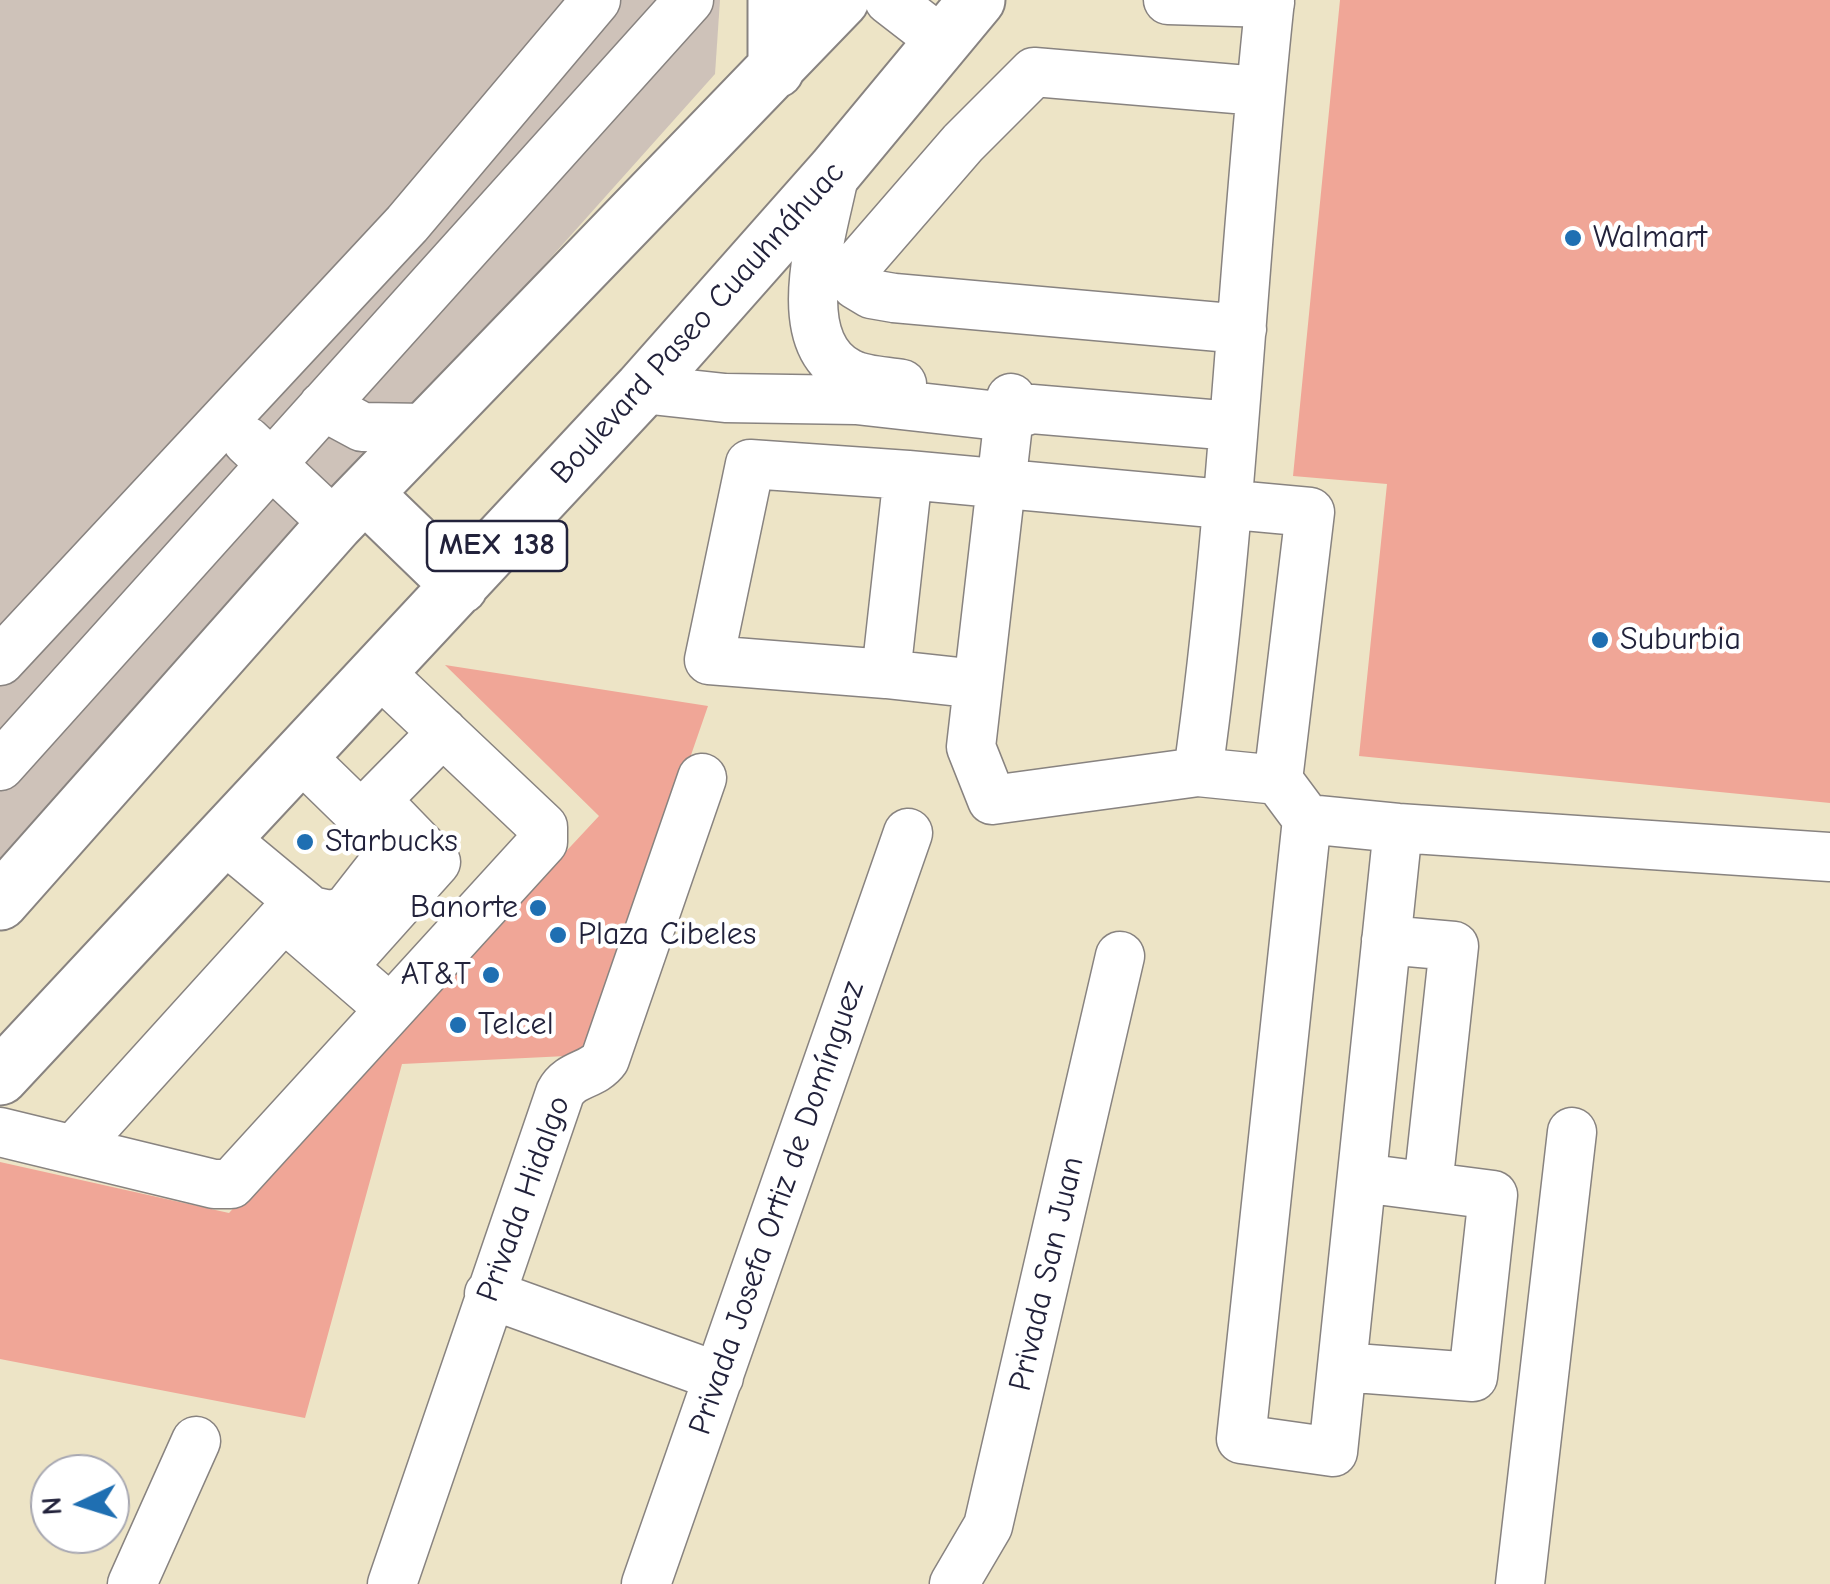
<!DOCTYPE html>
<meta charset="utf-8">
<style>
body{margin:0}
#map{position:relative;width:1830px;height:1584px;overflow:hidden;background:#ede4c6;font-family:"Comic Neue",sans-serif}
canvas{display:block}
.north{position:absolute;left:30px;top:1454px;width:100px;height:100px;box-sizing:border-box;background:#fff;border:2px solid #a7a7b1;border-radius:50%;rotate:266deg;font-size:28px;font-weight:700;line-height:40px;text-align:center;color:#22223b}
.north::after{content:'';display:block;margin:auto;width:35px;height:45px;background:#1f6fb2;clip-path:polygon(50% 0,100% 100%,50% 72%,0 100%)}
</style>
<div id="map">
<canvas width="1830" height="1584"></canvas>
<div class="north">N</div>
</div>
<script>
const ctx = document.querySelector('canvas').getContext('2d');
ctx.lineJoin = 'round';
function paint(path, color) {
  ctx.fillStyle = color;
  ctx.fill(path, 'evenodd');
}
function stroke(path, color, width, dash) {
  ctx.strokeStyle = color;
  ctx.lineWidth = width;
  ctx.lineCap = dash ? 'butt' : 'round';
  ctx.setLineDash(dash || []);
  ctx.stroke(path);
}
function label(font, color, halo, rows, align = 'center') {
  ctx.font = font + ' "Comic Neue",sans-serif';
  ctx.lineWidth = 9;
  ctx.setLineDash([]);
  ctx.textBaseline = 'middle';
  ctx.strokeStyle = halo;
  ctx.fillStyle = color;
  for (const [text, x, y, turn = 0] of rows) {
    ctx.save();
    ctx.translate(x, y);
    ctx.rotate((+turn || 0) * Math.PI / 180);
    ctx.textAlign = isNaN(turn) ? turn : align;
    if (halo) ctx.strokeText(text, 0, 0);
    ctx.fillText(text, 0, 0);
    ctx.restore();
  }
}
const industrial = new Path2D(`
 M0 0H720L715 74 0 874Z`);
const building = new Path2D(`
 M1340 0H1830V803L1359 756 1387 484 1293 476Z
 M445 665 708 706 587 1055 402 1064 305 1418 0 1359V1162L229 1213 599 816Z`);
const minor = new Path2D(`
 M889 0 942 41
 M1168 0 1270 3
 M835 171C825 226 784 341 849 373 864 381 885 381 902 384
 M1242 329 894 298 871 294 856 285 852 271 963 143 1034 72 1259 91
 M642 389 725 398 856 400 1008 417 1032 409 1233 426
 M1011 398 971 747 992 800 1198 772 1278 780 1307 819 1398 828 1830 857
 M323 406 362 427 427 428
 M247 441 335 524
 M0 661 407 224 596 0
 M886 674 709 660 750 464 908 475
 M978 684 886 674 908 475 1310 512 1278 780
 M0 766 689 0
 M1198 772C1234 516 1242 257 1270 0
 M1307 819 1241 1439 1333 1452 1398 828
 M223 838 311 911 330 915 346 911 382 865 386 847 379 833 300 756
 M1386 940 1454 946 1428 1186
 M342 967 436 862 376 800 443 732
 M0 1132 214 1184H231L543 842V827L379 672
 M73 1150 284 917 389 1008
 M489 1294 719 1377
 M1342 1367 1473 1377 1493 1195 1362 1178
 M132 1584 196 1441
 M392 1584 560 1093C570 1073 593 1076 605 1059L702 778
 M646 1584 908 833
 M954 1584 988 1526 1120 956
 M1520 1584 1572 1132`);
const major = new Path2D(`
 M776 0V70
 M366 495 460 586
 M0 902 335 524 841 0
 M0 1077 642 389 835 171 977 0`);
const markers = [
 [1573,238,10,"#1f6fb2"],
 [1600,640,10,"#1f6fb2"],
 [305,842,10,"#1f6fb2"],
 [538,908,10,"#1f6fb2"],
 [558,935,10,"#1f6fb2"],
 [491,975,10,"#1f6fb2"],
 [458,1025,10,"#1f6fb2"]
];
const shields = [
 [497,546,140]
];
const shieldNames = [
 ["MEX 138",497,546]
];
const poiNames = [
 ["Walmart",1593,238],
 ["Suburbia",1620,640],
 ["Starbucks",325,842],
 ["Banorte",518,908,"right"],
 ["Plaza Cibeles",578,935],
 ["AT&T",471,975,"right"],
 ["Telcel",478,1025]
];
const streetNames = [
 ["Boulevard Paseo Cuauhnáhuac",698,323,-48],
 ["Privada Hidalgo",524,1199,-70],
 ["Privada Josefa Ortiz de Domínguez",777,1208,-71],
 ["Privada San Juan",1047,1274,-77]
];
paint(industrial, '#cec2b9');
paint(building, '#f0a697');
stroke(minor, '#888380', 51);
stroke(major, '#888380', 59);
stroke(minor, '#fff', 48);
stroke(major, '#fff', 55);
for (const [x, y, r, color] of markers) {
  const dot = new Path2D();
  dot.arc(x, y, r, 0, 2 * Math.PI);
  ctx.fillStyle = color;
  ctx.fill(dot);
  stroke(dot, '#fff', 4);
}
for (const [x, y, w] of shields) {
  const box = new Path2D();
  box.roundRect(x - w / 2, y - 25, w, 50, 8);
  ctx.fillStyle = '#fff';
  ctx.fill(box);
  stroke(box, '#22223b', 2.5);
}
label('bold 30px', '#22223b', null, shieldNames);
label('32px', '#22223b', '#fff', poiNames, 'left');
label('32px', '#22223b', '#fff', streetNames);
</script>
